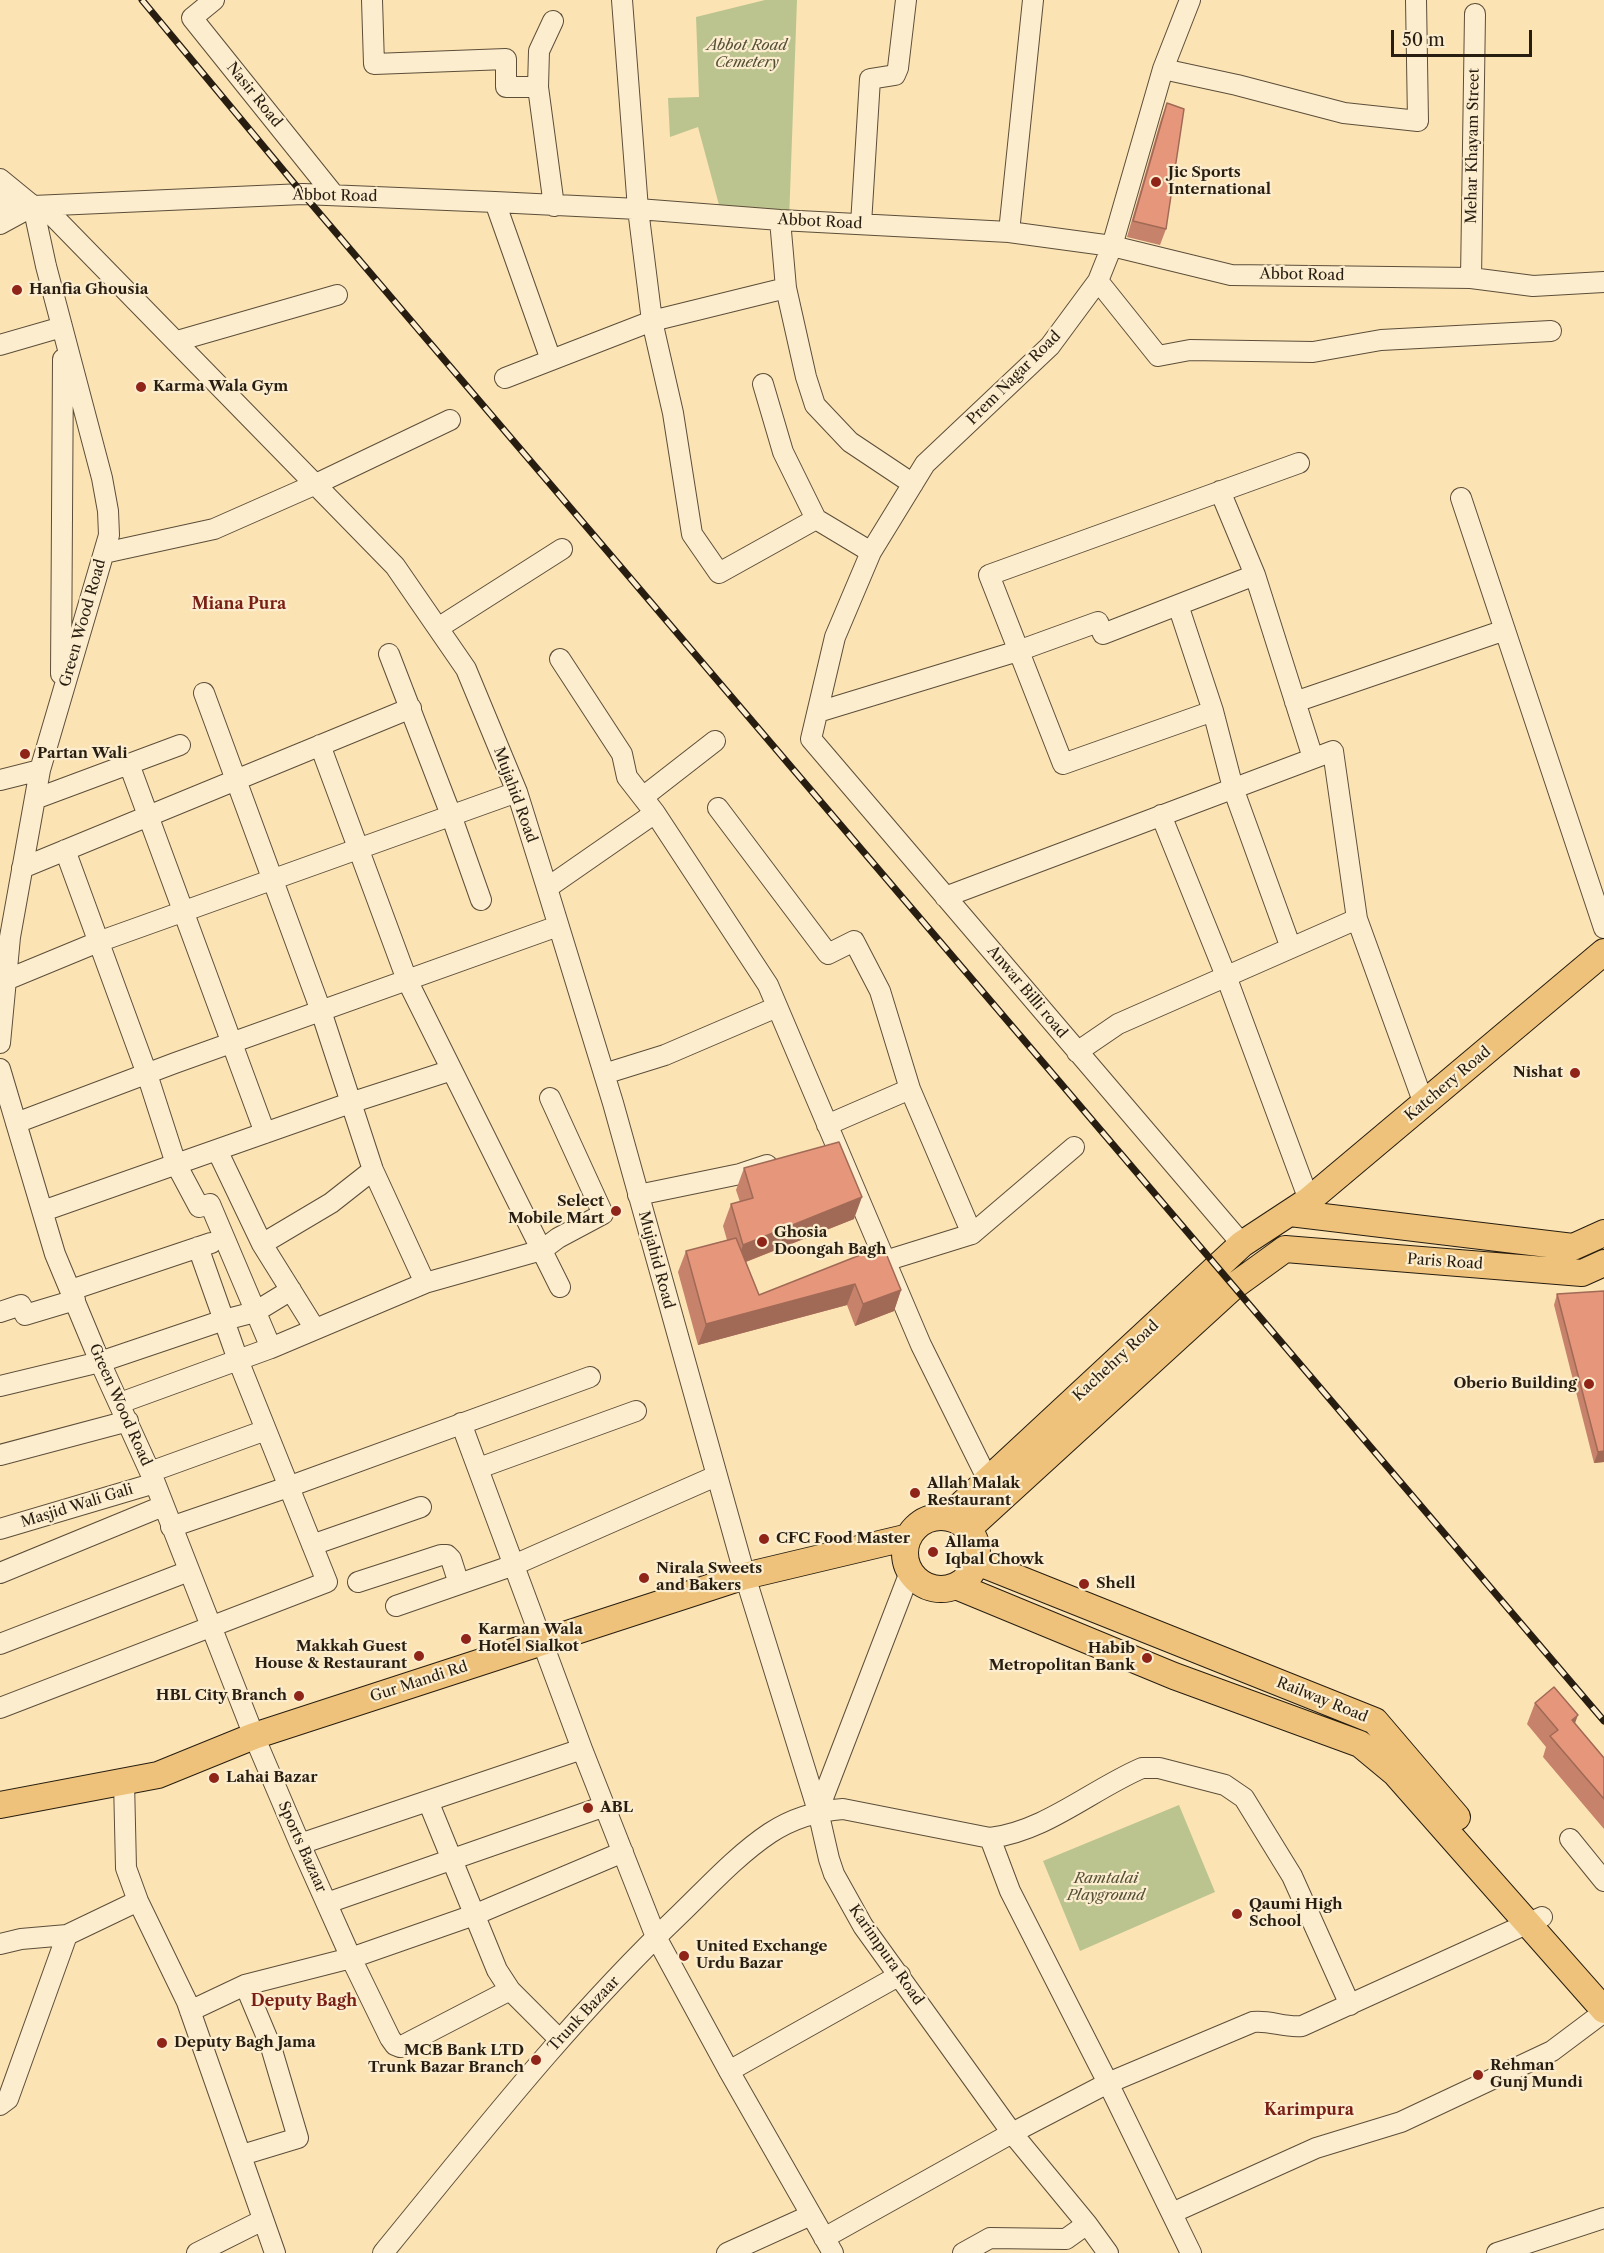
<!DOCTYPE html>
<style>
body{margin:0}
#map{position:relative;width:1604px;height:2253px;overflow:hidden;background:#fbe3b4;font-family:"Libre Caslon Text",serif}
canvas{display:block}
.scale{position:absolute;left:1391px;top:30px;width:141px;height:27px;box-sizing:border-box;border:3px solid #271d10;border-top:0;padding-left:8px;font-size:18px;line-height:21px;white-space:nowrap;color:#271d10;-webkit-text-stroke:4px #fcedce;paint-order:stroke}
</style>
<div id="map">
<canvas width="1604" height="2253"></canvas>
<div class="scale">50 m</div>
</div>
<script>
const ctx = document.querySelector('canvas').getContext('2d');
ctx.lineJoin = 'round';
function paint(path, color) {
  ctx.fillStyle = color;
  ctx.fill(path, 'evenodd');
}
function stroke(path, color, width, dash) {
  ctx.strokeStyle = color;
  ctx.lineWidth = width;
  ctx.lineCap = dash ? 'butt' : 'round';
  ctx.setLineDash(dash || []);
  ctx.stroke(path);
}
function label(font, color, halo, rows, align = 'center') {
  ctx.font = font + ' "Libre Caslon Text",serif';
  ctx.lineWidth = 4.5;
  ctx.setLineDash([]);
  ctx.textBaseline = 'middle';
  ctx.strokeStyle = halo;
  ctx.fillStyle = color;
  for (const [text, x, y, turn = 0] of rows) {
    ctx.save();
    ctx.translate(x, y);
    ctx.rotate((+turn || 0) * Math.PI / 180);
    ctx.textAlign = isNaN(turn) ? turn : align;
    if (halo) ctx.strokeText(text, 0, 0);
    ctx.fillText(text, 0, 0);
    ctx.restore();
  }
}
const green = new Path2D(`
 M765 0H797L789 221 722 216 698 127 670 137 668 98 699 97 696 17Z
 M1179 1805 1215 1892 1080 1951 1043 1861Z`);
const minor = new Path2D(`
 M214 0 192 18 334 195
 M372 0 374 64 506 59V87H538
 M622 0 638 209 652 321 673 413 692 534 719 573 816 519
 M1190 0 1163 69 1112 246 1098 281 1050 346 925 464 871 552 835 637 811 739 1242 1244
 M553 21 539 51 538 87 554 206
 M1163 69 1237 85 1344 113 1418 121 1416 0
 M0 179 33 206 53 216 395 566 466 669 517 792 547 888 613 1103 745 1576 818 1811 829 1859 834 1874 863 1926 1012 2133 1087 2224 1108 2253
 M0 202 4 205 33 206 303 194 495 202 638 209 780 220 1009 232 1112 246 1231 275 1471 278 1533 286 1604 282
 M495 202 551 360
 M780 220 786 288 806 377 815 405 850 442 913 484
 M0 224 33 206
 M861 224 870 79 895 75 898 68 906 0
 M1009 232 1033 0
 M1471 278 1475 14
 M1098 281 1158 356 1190 350 1313 352 1381 340 1551 331
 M177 341 337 295
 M0 345 62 327
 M505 378 652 321 786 288
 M763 384 783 452 816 519 871 552
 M1220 491 1255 575 1313 758
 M1461 498 1604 928
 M104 553 214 529 316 484 450 420
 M1178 605 1213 711 1233 788 1291 948
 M438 628 562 549
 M389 654 451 815 481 900
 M560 659 622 754 627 777 655 813
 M61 674 63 359
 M204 693 321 1011 373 1170 425 1283
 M1295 702 1505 630
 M1213 711 1063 764 989 575 1299 463
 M818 712 1018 651 1098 622 1103 634 1255 575
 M320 745 407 980 560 1287
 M129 764 265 1133
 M0 780 40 770
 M643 797 715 741
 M35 799 180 745
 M718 808 828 954 854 941 880 991 910 1089 972 1234
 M1161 815 1226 976 1309 1200
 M65 850 147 1074 176 1164 199 1207 210 1204 271 1348
 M22 868 411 708
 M547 888 655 813 768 985 921 1345 988 1480
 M945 897 1333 751 1357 919 1424 1104
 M6 980 98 942 517 792
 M0 1043 10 937 40 770 109 535 108 511 102 478 46 266 33 206
 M1077 1052 1118 1024 1357 919
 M0 1069 55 1254 100 1362 155 1483 254 1736 300 1844 351 1958 390 2038 395 2045 400 2047 510 1990
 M604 1074 665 1055 777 1007
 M16 1123 175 1063 558 926
 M827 1125 910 1089
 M217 1150 262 1244 315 1329
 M638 1195 740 1174 767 1165
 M43 1211 350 1103 452 1070
 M262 1244 331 1203 373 1170
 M885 1261 972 1234 1074 1147
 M71 1290 211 1243
 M0 1312 21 1305 25 1315 75 1300
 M0 1386 100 1362 224 1320 255 1312 291 1290
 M120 1403 271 1348 425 1283 542 1250 558 1238 603 1214 550 1098
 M461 1423 582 1749 656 1937 729 2071 833 2253
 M0 1455 128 1421
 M479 1468 636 1411
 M150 1472 266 1430
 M171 1527 288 1487 590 1377
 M0 1529 155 1483
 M312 1545 421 1507
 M0 1573 163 1506
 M358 1582 441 1555H447L451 1559 459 1584
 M396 1606 514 1565 716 1476
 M0 1644 189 1571
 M0 1708 327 1582 238 1360 198 1247
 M124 1781 126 1868 138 1901 187 2002 275 2253
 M428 1801 497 1970 510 1990 559 2039
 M818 1811 910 1572
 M990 1838 1010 1891 1108 2083 1191 2253
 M1570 1839 1604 1881
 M300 1844 582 1749
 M327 1903 605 1806
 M0 1944 21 1939 67 1935
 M190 2011 245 1985 351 1958 474 1915 623 1852
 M729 2071 900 1975
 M0 2105 8 2099 67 1935 138 1901
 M242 2155 298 2138 271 2047 245 1985
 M1172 2213 1316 2148 1401 2122 1552 2051 1604 2012
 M824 2238 1012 2133 1108 2083 1253 2022C1270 2020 1285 2028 1302 2026L1542 1917
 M197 2253 263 2220
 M383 2253C478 2137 570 2019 679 1915 708 1887 737 1855 770 1833 793 1818 816 1811 843 1809L990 1838C1046 1831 1091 1790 1142 1768H1159L1225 1785 1244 1798 1292 1876 1350 2005
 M727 2253 811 2215
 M963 2253 990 2238 1066 2239 1087 2224
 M1497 2253 1604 2218`);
const major = new Path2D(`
 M1290 1213 1573 1247 1604 1233
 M905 1553a36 36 0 1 1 72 0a36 36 0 1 1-72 0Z
 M948 1517 1242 1244 1309 1200 1604 952
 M968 1529 1234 1286 1285 1249 1582 1273 1604 1263
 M977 1562 1375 1721 1457 1817
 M956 1586 1174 1676 1360 1744 1395 1773 1604 2010
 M0 1805 158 1775 254 1736 745 1576 909 1537`);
const rail = new Path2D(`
 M142 0 303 194 1604 1721`);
const wall = new Path2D(`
 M1167 103 1166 229 1160 245 1127 237 1161 119Z
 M744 1168 854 1219 746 1262 759 1295 883 1246 901 1290 894 1311 855 1326 847 1305 698 1345 678 1272 686 1251 727 1240 723 1226 731 1204 740 1202 736 1190Z
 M1557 1294 1604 1462 1594 1463 1554 1305Z
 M1535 1703 1575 1724 1604 1758V1829L1543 1757 1546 1747 1527 1724Z`);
const shadedWall = new Path2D(`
 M862 1197 854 1219 735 1266 743 1245Z
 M855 1284 847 1305 698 1345 706 1324Z
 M901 1290 894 1311 855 1326 863 1304Z
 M1604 1451V1462L1594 1463 1598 1452Z
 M1578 1715 1570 1737 1572 1720Z`);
const building = new Path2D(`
 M1167 103 1184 109 1166 229 1133 221Z
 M839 1142 862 1197 743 1245 731 1204 753 1198 744 1168Z
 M736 1238 759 1295 883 1246 901 1290 863 1304 855 1284 706 1324 686 1251Z
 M1604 1291V1451L1598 1452 1557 1294Z
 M1554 1687 1578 1715 1572 1720 1604 1758V1799L1550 1736 1558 1730 1535 1703Z`);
const markers = [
 [1156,182,6,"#8f2418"],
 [17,290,6,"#8f2418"],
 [141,387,6,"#8f2418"],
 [25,754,6,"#8f2418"],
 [1575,1073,6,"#8f2418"],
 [616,1211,6,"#8f2418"],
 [762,1242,6,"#8f2418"],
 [1589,1384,6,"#8f2418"],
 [915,1493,6,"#8f2418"],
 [764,1539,6,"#8f2418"],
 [933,1552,6,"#8f2418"],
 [644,1578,6,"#8f2418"],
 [1084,1584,6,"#8f2418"],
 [466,1639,6,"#8f2418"],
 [419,1656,6,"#8f2418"],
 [1147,1658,6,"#8f2418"],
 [299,1696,6,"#8f2418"],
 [214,1778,6,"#8f2418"],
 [588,1808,6,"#8f2418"],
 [1237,1914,6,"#8f2418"],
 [684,1956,6,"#8f2418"],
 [162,2043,6,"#8f2418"],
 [536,2060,6,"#8f2418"],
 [1478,2075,6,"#8f2418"]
];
const parkNames = [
 ["Abbot Road",747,46],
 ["Cemetery",747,63],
 ["Ramtalai",1106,1879],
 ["Playground",1106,1896]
];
const streetNames = [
 ["Nasir Road",254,95,51],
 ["Mehar Khayam Street",1473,146,-89],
 ["Abbot Road",335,196,1],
 ["Abbot Road",820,222,3],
 ["Abbot Road",1302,275,1],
 ["Prem Nagar Road",1014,378,-45],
 ["Green Wood Road",83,623,-74],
 ["Mujahid Road",515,795,70],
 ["Anwar Billi road",1027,992,50],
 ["Katchery Road",1448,1084,-40],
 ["Mujahid Road",656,1260,75],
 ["Paris Road",1445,1262,4],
 ["Kachehry Road",1116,1361,-43],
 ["Green Wood Road",120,1405,66],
 ["Masjid Wali Gali",77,1506,-17],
 ["Gur Mandi Rd",419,1682,-18],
 ["Railway Road",1322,1700,22],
 ["Sports Bazaar",302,1847,66],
 ["Karimpura Road",886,1955,55],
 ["Trunk Bazaar",584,2014,-47]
];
const poiNames = [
 ["Jic Sports",1168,173],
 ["International",1168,190],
 ["Hanfia Ghousia",29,290],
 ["Karma Wala Gym",153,387],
 ["Partan Wali",37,754],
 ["Nishat",1563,1073,"right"],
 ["Select",604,1202,"right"],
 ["Mobile Mart",604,1219,"right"],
 ["Ghosia",774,1233],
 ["Doongah Bagh",774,1250],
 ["Oberio Building",1577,1384,"right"],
 ["Allah Malak",927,1484],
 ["Restaurant",927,1501],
 ["CFC Food Master",776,1539],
 ["Allama",945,1543],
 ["Iqbal Chowk",945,1560],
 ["Nirala Sweets",656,1569],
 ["and Bakers",656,1586],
 ["Shell",1096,1584],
 ["Karman Wala",478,1630],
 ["Hotel Sialkot",478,1647],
 ["Makkah Guest",407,1647,"right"],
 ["House & Restaurant",407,1664,"right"],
 ["Habib",1135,1649,"right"],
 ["Metropolitan Bank",1135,1666,"right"],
 ["HBL City Branch",287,1696,"right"],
 ["Lahai Bazar",226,1778],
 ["ABL",600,1808],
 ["Qaumi High",1249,1905],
 ["School",1249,1922],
 ["United Exchange",696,1947],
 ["Urdu Bazar",696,1964],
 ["Deputy Bagh Jama",174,2043],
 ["MCB Bank LTD",524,2051,"right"],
 ["Trunk Bazar Branch",524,2068,"right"],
 ["Rehman",1490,2066],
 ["Gunj Mundi",1490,2083]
];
const neighbourhoodNames = [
 ["Miana Pura",239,604],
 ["Deputy Bagh",304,2001],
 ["Karimpura",1309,2110]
];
paint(green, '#bbc48f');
stroke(minor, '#5c4e39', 22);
stroke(major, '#271d10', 28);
stroke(minor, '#fcedce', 20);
stroke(major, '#eec27a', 26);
stroke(rail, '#271d10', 7);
stroke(rail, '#fcedce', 4.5, [14]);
paint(wall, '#c6826a');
paint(shadedWall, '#a16a56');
paint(building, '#e6977b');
stroke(building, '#a16a56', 1.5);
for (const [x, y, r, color] of markers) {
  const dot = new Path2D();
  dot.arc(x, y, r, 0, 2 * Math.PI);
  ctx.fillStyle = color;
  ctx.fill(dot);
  stroke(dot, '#fcedce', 2);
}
label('italic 15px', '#534f36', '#fcedce', parkNames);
label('15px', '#271d10', '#fcedce', streetNames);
label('bold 15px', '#271d10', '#fcedce', poiNames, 'left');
label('bold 16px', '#7a1f14', '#fcedce', neighbourhoodNames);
</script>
